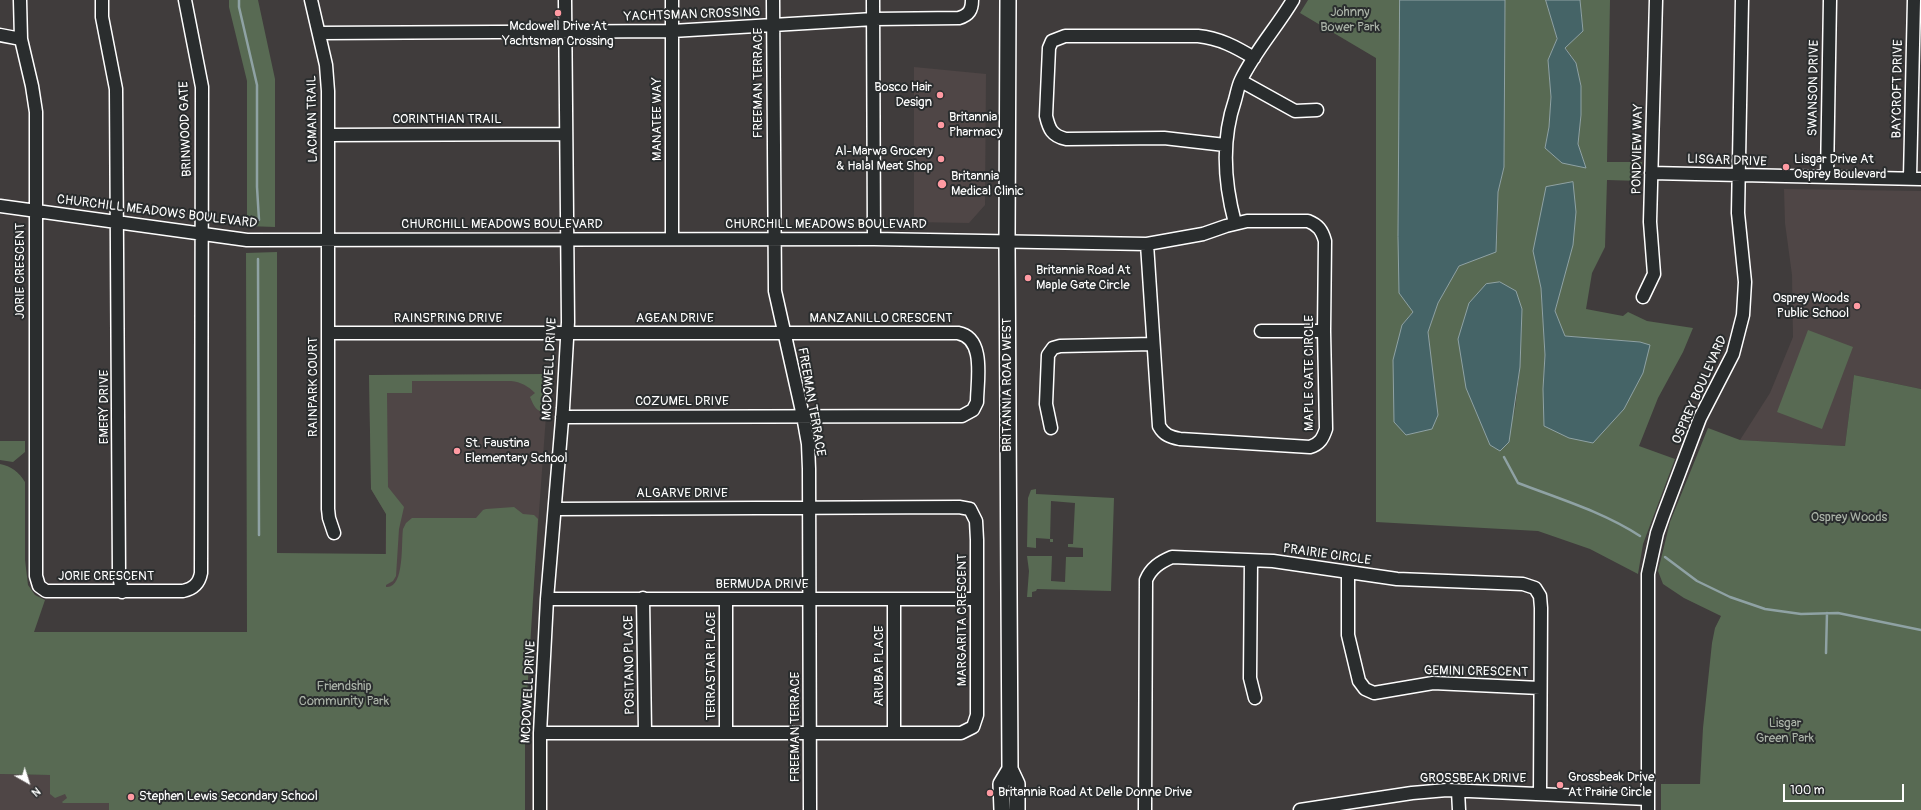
<!DOCTYPE html>
<style>
body{margin:0}
#map{position:relative;width:1921px;height:810px;overflow:hidden;background:#403c3c;font-family:Pangolin,sans-serif}
canvas{display:block}
.north{position:absolute;left:8px;top:762px;width:40px;height:40px;-webkit-text-stroke:3px #2a2d2e;paint-order:stroke;rotate:141deg;font-size:11px;font-weight:700;line-height:16px;text-align:center;color:#fff}
.north::after{content:'';display:block;margin:auto;width:14px;height:18px;background:#fff;clip-path:polygon(50% 0,100% 100%,50% 72%,0 100%)}
.scale{position:absolute;left:1783px;top:784px;width:121px;height:18px;box-sizing:border-box;border:2px solid #fff;border-top:0;padding-left:5px;font-size:12px;line-height:14px;white-space:nowrap;color:#fff;-webkit-text-stroke:3px #2a2d2e;paint-order:stroke}
</style>
<div id="map">
<canvas width="1921" height="810"></canvas>
<div class="north">N</div>
<div class="scale">100 m</div>
</div>
<script>
const ctx = document.querySelector('canvas').getContext('2d');
ctx.lineJoin = 'round';
function paint(path, color) {
  ctx.fillStyle = color;
  ctx.fill(path, 'evenodd');
}
function stroke(path, color, width, dash) {
  ctx.strokeStyle = color;
  ctx.lineWidth = width;
  ctx.lineCap = dash ? 'butt' : 'round';
  ctx.setLineDash(dash || []);
  ctx.stroke(path);
}
function label(font, color, halo, rows, align = 'center') {
  ctx.font = font + ' Pangolin,sans-serif';
  ctx.lineWidth = 4;
  ctx.setLineDash([]);
  ctx.textBaseline = 'middle';
  ctx.strokeStyle = halo;
  ctx.fillStyle = color;
  for (const [text, x, y, turn = 0] of rows) {
    ctx.save();
    ctx.translate(x, y);
    ctx.rotate((+turn || 0) * Math.PI / 180);
    ctx.textAlign = isNaN(turn) ? turn : align;
    if (halo) ctx.strokeText(text, 0, 0);
    ctx.fillText(text, 0, 0);
    ctx.restore();
  }
}
const built = new Path2D(`
 M914 67 986 74 985 205 969 223 914 222Z
 M1784 189 1921 191V389L1854 375 1845 446 1740 440 1770 393 1793 337 1792 275 1785 223Z
 M549 374 533 595 385 587 386 514 371 489 369 375Z
 M0 774 50 775 263 810H0Z`);
const green = new Path2D(`
 M229 0H258L275 79V227L247 226V81L229 7Z
 M1308 0H1400L1398 237 1413 312 1402 325 1438 415 1428 332 1438 302 1459 266 1497 241 1498 192 1504 167 1505 0H1546L1557 39 1548 60 1551 97 1549 127 1545 148 1586 168 1578 144 1581 115V86L1576 63 1565 47 1583 31 1580 0H1610L1607 162H1642L1641 181 1607 180 1605 247 1592 273 1586 309 1623 316 1628 312 1647 321 1693 328 1683 352 1658 398 1639 446 1675 459 1643 544 1638 574 1590 549 1538 531 1376 522V58L1300 13ZM1561 285 1555 312 1565 336 1640 342 1543 389 1545 355 1541 288ZM1522 310 1520 367 1514 417Z
 M277 252V553L386 554V514L371 489 369 375 549 374 546 412C536 412 534 406 530 397L535 393C528 386 521 382 511 381H412V393H387L388 487 404 507 399 529 396 576 393 581 386 585V587C405 589 401 542 403 529L406 523 412 518H476L483 510 486 509 514 507 523 514 534 515 538 519 525 727V810H109V803H63L62 802 67 798 65 794 55 798 50 794V775L0 774V464C11 466 19 472 25 482V560L28 585 35 595 45 600 34 632H247L246 253Z
 M1808 330 1853 347 1822 429 1777 412Z
 M1854 375 1921 389V810H1661V784H1700L1703 728 1712 643 1715 628 1721 616 1684 598 1663 584 1658 571 1670 522 1708 428 1740 440 1845 446Z
 M0 441H25V452L13 462 0 460Z
 M1036 489V494L1114 498 1111 591 1037 589 1036 591 1032 592V597H1027L1029 571 1027 556H1052L1051 581 1065 582 1066 557H1083V548L1068 547V544H1073L1075 503 1051 501 1050 539H1053V542H1050V539L1036 538V548L1027 547 1028 498 1031 490Z`);
const water = new Path2D(`
 M1400 0H1505L1504 167 1498 192 1496 252 1459 266 1438 303 1428 332 1438 415 1432 429 1406 435 1394 422 1393 360 1402 325 1413 312 1399 293 1398 237Z
 M1546 0H1580L1583 31 1565 48 1576 63 1581 86V115L1578 144 1586 168 1562 163 1545 148 1549 127 1551 97 1548 60 1557 39Z
 M1573 182 1576 212 1573 245 1555 311 1565 336 1640 342 1650 345 1643 373 1624 409 1593 443 1569 438 1544 426 1543 389 1545 355 1541 288 1533 251 1546 187Z
 M1500 282 1516 291 1522 309 1520 367 1509 442 1500 451 1490 445 1466 388 1458 339 1469 303 1486 284Z`);
const stream = new Path2D(`
 M239 0V7L257 85V187L259 220
 M258 259 259 535
 M1504 457 1518 483C1560 499 1603 512 1640 536
 M1665 557 1697 581 1730 597 1765 609 1801 614 1838 613 1921 630
 M1826 653 1827 613`);
const minor = new Path2D(`
 M20 0 21 39 32 86 36 112V576L39 586 46 591H183C193 589 199 584 201 573L202 87 185 0
 M102 0V17L116 89 119 575 122 592
 M311 0 326 65 328 91V509L329 518 334 533
 M773 0 775 291 803 416 808 444 809 469 810 810
 M873 0 874 239
 M319 33 672 31 874 19 959 18C969 15 972 10 972 0
 M0 35 21 39
 M1241 81 1295 111 1317 110
 M328 135 566 134
 M1225 145 1164 138 1066 139C1052 136 1049 129 1046 116L1049 48 1052 41 1065 36H1198C1219 38 1236 47 1254 58
 M1651 173 1921 179
 M1827 177 1830 0
 M1910 178 1914 0
 M0 206 247 240 874 239 1147 244 1203 234 1226 226 1247 221H1308C1318 225 1322 230 1325 241L1324 331 1326 429C1323 438 1320 444 1310 447L1180 439C1170 437 1164 435 1159 426L1147 244
 M1235 223C1224 182 1221 141 1235 100 1237 93 1238 86 1241 80 1255 51 1277 27 1293 0
 M672 238V0
 M1643 297 1654 274 1650 222 1656 0
 M1261 331H1324
 M328 333H958C986 338 977 381 977 402L973 410 962 416 562 417
 M1051 428 1046 404 1048 355 1053 348 1060 346 1153 344
 M1251 561 1250 678 1255 698
 M1348 572V635L1359 681 1365 689 1374 693 1433 683 1540 688
 M643 598 645 732
 M547 599H977
 M726 599V733
 M894 732V599
 M540 733H961L973 727 977 715V540L976 521 970 509 959 507 555 509
 M1458 791 1459 810
 M540 810V733L547 599 563 408 568 322 565 0
 M1145 810 1146 580C1151 568 1160 562 1172 557L1273 561 1397 579 1523 584 1535 588 1540 596 1541 608 1540 794
 M1300 810 1412 793 1447 790 1648 799
 M1648 810V574L1657 533 1663 516 1700 418 1733 354 1743 315 1745 282 1738 213 1742 0`);
const major = new Path2D(`
 M1008 0 1007 242 1010 769 1017 784V810
 M1002 810 1001 784 1010 769`);
const markers = [
 [558,13,4,"#ff9aa2"],
 [940,95,4,"#ff9aa2"],
 [941,125,4,"#ff9aa2"],
 [941,159,4,"#ff9aa2"],
 [1786,167,4,"#ff9aa2"],
 [942,184,5,"#ff9aa2"],
 [1028,278,4,"#ff9aa2"],
 [1857,306,4,"#ff9aa2"],
 [457,451,4,"#ff9aa2"],
 [1560,785,4,"#ff9aa2"],
 [990,793,4,"#ff9aa2"],
 [131,797,4,"#ff9aa2"]
];
const parkNames = [
 ["Johnny",1350,13],
 ["Bower Park",1350,28],
 ["Osprey Woods",1849,518],
 ["Friendship",344,687],
 ["Community Park",344,702],
 ["Lisgar",1785,724],
 ["Green Park",1785,739]
];
const streetNames = [
 ["YACHTSMAN CROSSING",692,15,-2],
 ["FREEMAN TERRACE",759,83,-90],
 ["SWANSON DRIVE",1814,88,-89],
 ["BAYCROFT DRIVE",1898,89,-89],
 ["LACMAN TRAIL",313,119,-91],
 ["MANATEE WAY",658,119,-90],
 ["CORINTHIAN TRAIL",447,120],
 ["BRINWOOD GATE",186,129,-92],
 ["PONDVIEW WAY",1638,149,-89],
 ["LISGAR DRIVE",1727,161,2],
 ["CHURCHILL MEADOWS BOULEVARD",157,212,7],
 ["CHURCHILL MEADOWS BOULEVARD",502,225],
 ["CHURCHILL MEADOWS BOULEVARD",826,225],
 ["JORIE CRESCENT",21,271,-90],
 ["RAINSPRING DRIVE",448,319],
 ["AGEAN DRIVE",675,319],
 ["MANZANILLO CRESCENT",881,319],
 ["MCDOWELL DRIVE",550,369,-87],
 ["MAPLE GATE CIRCLE",1310,373,-90],
 ["BRITANNIA ROAD WEST",1008,385,-90],
 ["RAINPARK COURT",314,387,-90],
 ["OSPREY BOULEVARD",1700,390,-66],
 ["COZUMEL DRIVE",682,402],
 ["FREEMAN TERRACE",811,402,80],
 ["EMERY DRIVE",105,407,-90],
 ["ALGARVE DRIVE",682,494],
 ["PRAIRIE CIRCLE",1327,555,8],
 ["JORIE CRESCENT",106,577],
 ["BERMUDA DRIVE",762,585],
 ["MARGARITA CRESCENT",963,620,-90],
 ["POSITANO PLACE",630,665,-91],
 ["TERRASTAR PLACE",712,666,-90],
 ["ARUBA PLACE",880,666,-90],
 ["GEMINI CRESCENT",1476,672,1],
 ["MCDOWELL DRIVE",529,692,-87],
 ["FREEMAN TERRACE",796,727,-90],
 ["GROSSBEAK DRIVE",1473,779]
];
const poiNames = [
 ["Mcdowell Drive At",558,27,"center"],
 ["Yachtsman Crossing",558,42,"center"],
 ["Bosco Hair",932,88,"right"],
 ["Design",932,103,"right"],
 ["Britannia",949,118],
 ["Pharmacy",949,133],
 ["Al-Marwa Grocery",933,152,"right"],
 ["& Halal Meat Shop",933,167,"right"],
 ["Lisgar Drive At",1794,160],
 ["Osprey Boulevard",1794,175],
 ["Britannia",951,177],
 ["Medical Clinic",951,192],
 ["Britannia Road At",1036,271],
 ["Maple Gate Circle",1036,286],
 ["Osprey Woods",1849,299,"right"],
 ["Public School",1849,314,"right"],
 ["St. Faustina",465,444],
 ["Elementary School",465,459],
 ["Grossbeak Drive",1568,778],
 ["At Prairie Circle",1568,793],
 ["Britannia Road At Delle Donne Drive",998,793],
 ["Stephen Lewis Secondary School",139,797]
];
paint(built, '#4f4646');
paint(green, '#586a53');
paint(water, '#456467');
stroke(water, '#8fa2a4', 1);
stroke(stream, '#8fa2a4', 2.5);
stroke(minor, '#fff', 15);
stroke(major, '#fff', 18);
stroke(minor, '#2a2d2e', 12);
stroke(major, '#2a2d2e', 15);
for (const [x, y, r, color] of markers) {
  const dot = new Path2D();
  dot.arc(x, y, r, 0, 2 * Math.PI);
  ctx.fillStyle = color;
  ctx.fill(dot);
  stroke(dot, '#2a2d2e', 1.5);
}
label('13px', '#acb4a9', '#2a2d2e', parkNames);
label('13px', '#fff', '#2a2d2e', streetNames);
label('13px', '#fff', '#2a2d2e', poiNames, 'left');
</script>
